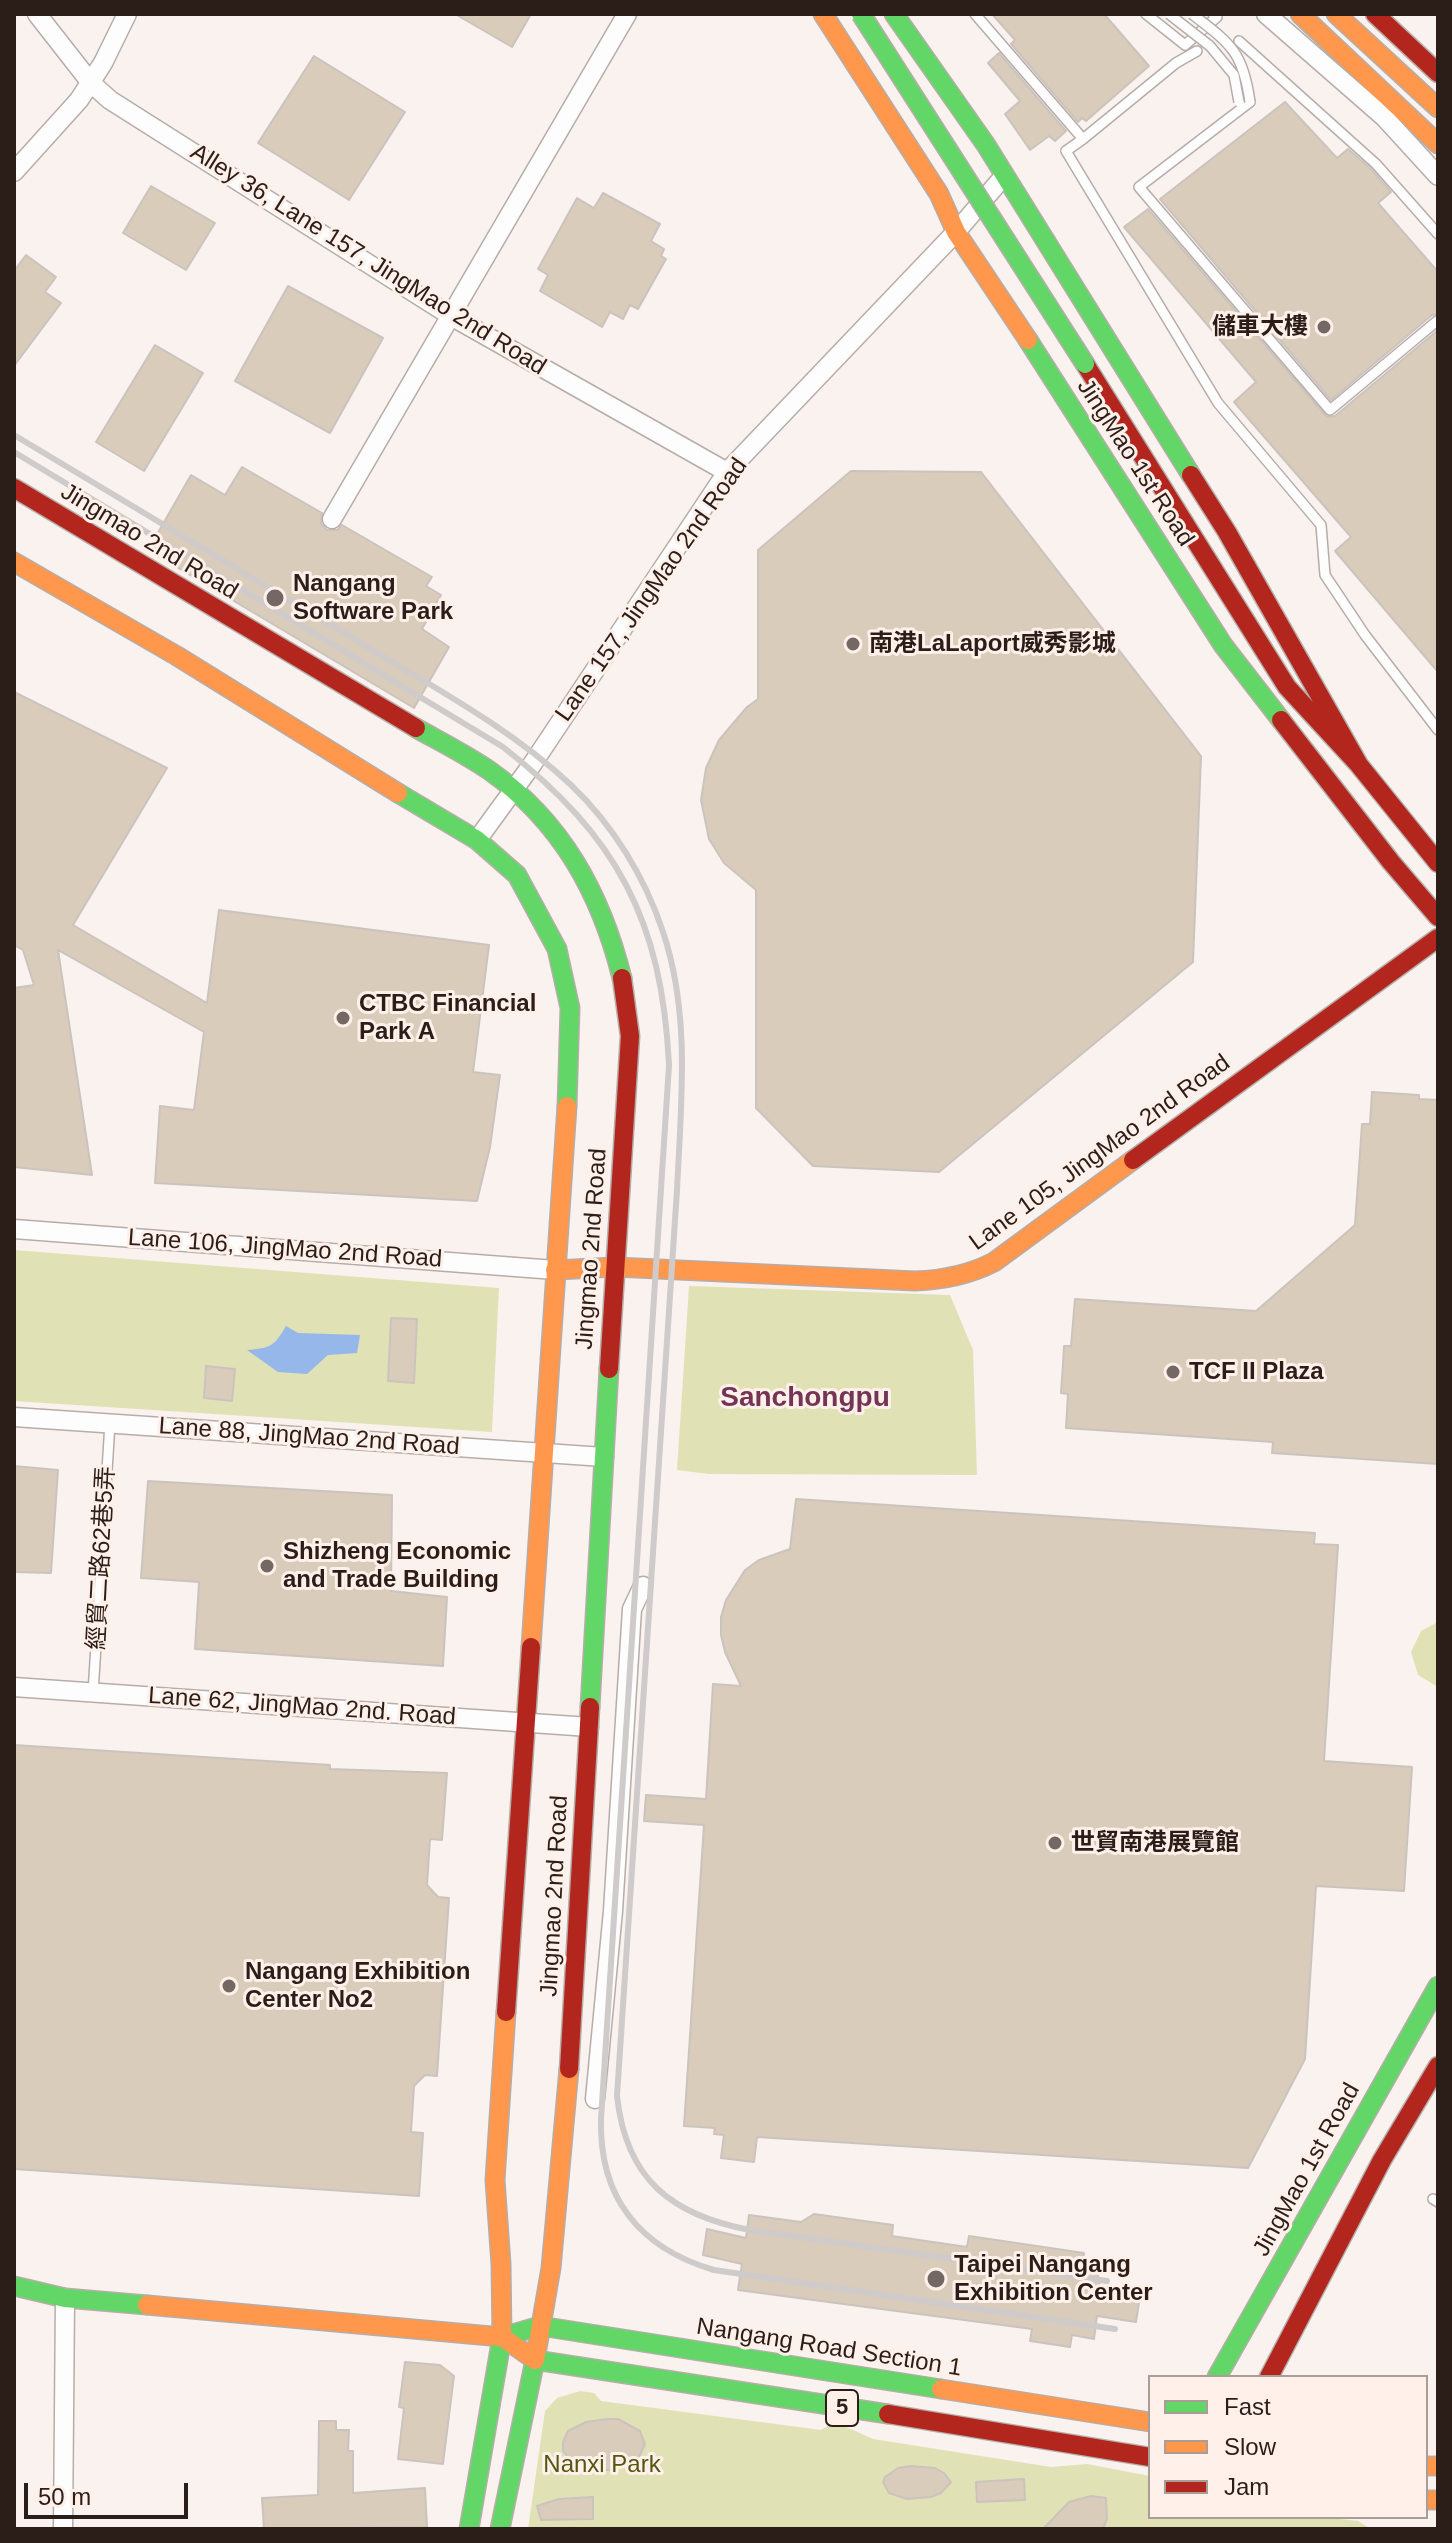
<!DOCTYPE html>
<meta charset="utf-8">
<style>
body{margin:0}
#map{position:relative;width:1452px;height:2543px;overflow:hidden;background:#faf2ef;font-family:Helvetica,sans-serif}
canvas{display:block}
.frame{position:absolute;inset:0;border:16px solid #2b1e19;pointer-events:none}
.legend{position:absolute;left:1148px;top:2375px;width:280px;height:144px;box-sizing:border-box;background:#fff0ea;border:2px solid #aa9c96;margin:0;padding:10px 14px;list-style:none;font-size:24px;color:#2b1e19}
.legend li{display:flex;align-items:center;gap:16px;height:40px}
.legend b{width:40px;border:2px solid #aa9c96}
.scale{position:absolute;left:24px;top:2483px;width:164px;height:36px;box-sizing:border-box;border:4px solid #2b1e19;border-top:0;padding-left:10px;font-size:24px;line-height:28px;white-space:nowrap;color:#2b1e19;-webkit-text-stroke:6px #fff0ea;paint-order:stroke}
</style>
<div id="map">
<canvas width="1452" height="2543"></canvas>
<div class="frame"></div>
<ul class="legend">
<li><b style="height:10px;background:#63d668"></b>Fast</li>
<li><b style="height:10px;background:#ff974d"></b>Slow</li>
<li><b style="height:10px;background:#b3261e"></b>Jam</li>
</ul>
<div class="scale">50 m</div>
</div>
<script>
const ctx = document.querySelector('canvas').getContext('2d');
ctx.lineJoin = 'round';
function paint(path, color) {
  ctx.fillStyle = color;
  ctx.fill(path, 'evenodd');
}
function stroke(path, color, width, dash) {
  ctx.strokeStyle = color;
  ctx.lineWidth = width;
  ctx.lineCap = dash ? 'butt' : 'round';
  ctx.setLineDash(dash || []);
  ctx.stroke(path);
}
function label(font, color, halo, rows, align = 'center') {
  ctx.font = font + ' Helvetica,"Noto Sans TC",sans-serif';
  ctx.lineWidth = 6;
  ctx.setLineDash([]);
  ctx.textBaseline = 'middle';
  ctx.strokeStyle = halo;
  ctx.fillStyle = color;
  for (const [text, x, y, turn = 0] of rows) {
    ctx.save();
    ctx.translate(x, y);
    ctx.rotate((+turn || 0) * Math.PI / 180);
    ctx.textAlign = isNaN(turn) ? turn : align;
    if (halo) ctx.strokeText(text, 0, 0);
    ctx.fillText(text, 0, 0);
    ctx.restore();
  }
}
const green = new Path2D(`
 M14 1250 499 1288 492 1432 14 1401Z
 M689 1286 950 1295 973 1350 977 1475 709 1474 677 1470Z
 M1438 1622V1687L1418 1675 1411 1652 1421 1631Z
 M580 2391 594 2393 601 2401 821 2430 831 2424 842 2425 873 2439 1051 2467 1087 2464 1150 2476V2517H1322L1358 2521 1371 2529H528L545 2411 557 2398Z`);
const water = new Path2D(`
 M286 1326 298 1333 360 1335 357 1353 328 1355 307 1374 278 1372 247 1350C270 1348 274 1347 286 1326Z`);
const building = new Path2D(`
 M455 14H531L512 47Z
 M992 14H1104L1149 66 1086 121 1082 118 1078 122 1011 44 1015 40Z
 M999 53 1066 131 1055 141 1049 136 1030 150 1005 114 1020 101 988 63Z
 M314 56 405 112 349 200 258 143Z
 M1285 102 1337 158 1348 149 1371 169 1391 192 1378 203 1438 272V314L1432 315 1331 400 1160 199Z
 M151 186 215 223 186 270 123 233Z
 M603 193 660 224 651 241 664 249 661 256 666 259 638 309 630 305 623 319 610 312 602 327 540 291 548 275 538 269 577 198 594 208Z
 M1148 209 1327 417 1335 416 1438 330V672L1335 551 1351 537 1234 402 1256 382 1124 227Z
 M26 255 56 277 45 292 61 303 14 366V271Z
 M288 286 383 338 330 433 235 381Z
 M155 345 203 373 144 471 96 442Z
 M242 467 322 513 321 524 327 530H337L342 525 432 577 426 586 441 595 422 629 449 647 414 708 148 550 191 475 225 495Z
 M851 471 981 472 1201 756 1193 962 939 1172 813 1166 756 1108V890L724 863 709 839 701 800 706 768 719 740 747 707 758 699V550Z
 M14 692 167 768 73 925 207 1003 219 910 489 945 473 1072 500 1075 490 1147 477 1201 155 1183 160 1106 194 1110 204 1032 58 950 92 1175 14 1167V988L34 985 23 950 14 945Z
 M1372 1092 1419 1095V1099L1438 1100V1464L1272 1453 1273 1442 1066 1428 1068 1394 1061 1393 1063 1364 1064 1346H1071L1075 1299 1256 1311 1355 1225 1362 1124H1370Z
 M391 1318 417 1319 414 1383 388 1381Z
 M206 1366 235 1369 232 1401 204 1398Z
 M14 1466 58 1470 51 1573 14 1572Z
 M148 1481 392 1495 391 1591 447 1597 443 1666 195 1649 199 1582 141 1578Z
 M796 1499 1315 1533 1314 1544 1338 1545 1324 1761 1412 1767 1404 1891 1316 1886 1305 2059 1248 2168 757 2137 754 2162 721 2158 724 2135 714 2134 715 2128 684 2126 704 1825 644 1821 646 1795 706 1799 713 1684 741 1686 725 1652 721 1635V1617L726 1600 745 1570 759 1560 790 1549Z
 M14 1745 330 1765V1769L447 1773 442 1840 430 1839 427 1885 438 1897 449 1898 437 2076 425 2075 414 2086 411 2132 423 2133 419 2196 14 2169Z
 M814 2214 893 2225 892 2236 967 2247 969 2236 1084 2253 1082 2263 1096 2267 1101 2290 1140 2296 1136 2322 1097 2316 1094 2339 1072 2335 1070 2347 1030 2341 1032 2329 738 2290 742 2264 703 2255 707 2229 746 2238 749 2215 801 2222Z
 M405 2362 440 2365 454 2376 443 2464 398 2459 404 2408 399 2407Z
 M608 2419H618L640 2431 645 2444 640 2455 635 2461 611 2470H591L571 2461 563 2451V2442L568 2431 586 2422Z
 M319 2421H336V2430H349L348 2451H353V2493L425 2488 427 2527 264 2529 262 2498 318 2495Z
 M911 2466 935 2468 944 2473 951 2482 941 2493 931 2497 907 2499 889 2493 883 2482 885 2477 898 2468Z
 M1024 2479 1025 2500 977 2502 976 2482Z
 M1091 2496 1106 2498 1107 2519 1103 2529H1043L1069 2502Z
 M593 2497V2519L541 2520 537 2506 559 2499Z`);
const lane = new Path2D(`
 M975 14 1083 139 1176 63 1197 51
 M1146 14 1185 45 1217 17 1213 14
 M1239 41 1376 164 1438 234
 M1250 102 1139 187 1330 410 1437 321
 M1083 139 1066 151 1218 403 1321 525 1325 575 1365 635 1438 730
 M93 1693 110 1423
 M1433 2199 1438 2202`);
const street = new Path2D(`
 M37 14 91 83 110 100 451 316 727 472
 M1266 14 1384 117 1438 176
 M14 172 79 100 103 63 127 14
 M332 519 627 14
 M477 840 531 766 727 472 956 232 1004 176
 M14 1229 555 1270
 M14 1417 604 1457
 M14 1687 589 1727
 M595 2099 613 1911 632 1609 643 1586
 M63 2529 65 2298`);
const fast = new Path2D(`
 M894 14 986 145 1191 475
 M1028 340 1223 645 1281 720
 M416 728C441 742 467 755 490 771 562 822 601 894 622 978
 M398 793 477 840 517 875 557 949 570 1008 567 1106
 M590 1707 609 1369
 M14 2286 65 2298 147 2305
 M1217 2377 1438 1986
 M469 2529 502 2337 540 2326 941 2389
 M500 2529 535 2360 888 2414`);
const slow = new Path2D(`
 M823 14 939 194 956 232 1028 340
 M1300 14 1438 144
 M1336 14 1438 108
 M14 562 177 656 398 793
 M555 1270 615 1267 915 1281C943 1280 969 1275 994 1262L1133 1160
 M531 1647 567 1106
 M147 2305 502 2337 535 2360 551 2268 569 2069
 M502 2337 501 2264 495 2180 506 2012
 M941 2389 1150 2422
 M1426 2466H1438
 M1426 2500H1438`);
const jam = new Path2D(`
 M1375 14 1438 73
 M1085 364 1287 687 1359 765
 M1191 475 1227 532 1359 765 1438 863
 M14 488 416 728
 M1281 720 1391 862 1438 917
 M1133 1160 1438 938
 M609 1369 630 1036 622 978
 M506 2012 531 1647
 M569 2069 590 1707
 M1269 2377 1382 2160 1438 2066
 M888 2414 1150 2457`);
const rail = new Path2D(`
 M14 435C128 504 242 572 356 640 429 685 508 726 571 785 613 825 645 877 663 932 691 1015 681 1104 677 1190L617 2096C626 2179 671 2215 750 2230L1107 2281
 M14 452 503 747C617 836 662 920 669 1065L601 2119C599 2197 639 2248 714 2270L1115 2329`);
const laneBridge = new Path2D(`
 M1169 14 1210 46 1234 75 1239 102
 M1192 14C1231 44 1243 52 1250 102`);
const fastBridge = new Path2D(`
 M861 14 1085 364`);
const markers = [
 [1324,327,8,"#736864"],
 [275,598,10,"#736864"],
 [853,644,8,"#736864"],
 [343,1018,8,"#736864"],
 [1173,1372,8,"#736864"],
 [267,1566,8,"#736864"],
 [1055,1843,8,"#736864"],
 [229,1986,8,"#736864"],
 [936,2279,10,"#736864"]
];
const shields = [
 [842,2408,32]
];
const shieldNames = [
 ["5",842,2408]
];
const streetNames = [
 ["Alley 36, Lane 157, JingMao 2nd Road",368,260,32],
 ["JingMao 1st Road",1135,463,57],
 ["Jingmao 2nd Road",149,542,31],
 ["Lane 157, JingMao 2nd Road",652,590,-55],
 ["Lane 105, JingMao 2nd Road",1100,1153,-36],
 ["Lane 106, JingMao 2nd Road",285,1249,4],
 ["Jingmao 2nd Road",592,1249,-86],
 ["Lane 88, JingMao 2nd Road",309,1437,4],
 ["經貿二路62巷5弄",102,1558,-87],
 ["Lane 62, JingMao 2nd. Road",302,1707,4],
 ["Jingmao 2nd Road",555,1896,-87],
 ["JingMao 1st Road",1307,2170,-61],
 ["Nangang Road Section 1",829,2348,9]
];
const poiNames = [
 ["儲車大樓",1308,327,"right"],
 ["Nangang",293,584],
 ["Software Park",293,612],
 ["南港LaLaport威秀影城",869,644],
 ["CTBC Financial",359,1004],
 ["Park A",359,1032],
 ["TCF II Plaza",1189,1372],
 ["Shizheng Economic",283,1552],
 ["and Trade Building",283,1580],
 ["世貿南港展覽館",1071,1843],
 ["Nangang Exhibition",245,1972],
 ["Center No2",245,2000],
 ["Taipei Nangang",954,2265],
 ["Exhibition Center",954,2293]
];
const parkNames = [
 ["Nanxi Park",602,2465]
];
const quarterNames = [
 ["Sanchongpu",805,1398]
];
paint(green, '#e1e1b6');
paint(water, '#96b7e9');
paint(building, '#daccbb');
stroke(building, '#cbc3bd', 2);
stroke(lane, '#b6ada9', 12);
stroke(street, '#b6ada9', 21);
stroke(fast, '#b6ada9', 21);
stroke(slow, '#b6ada9', 21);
stroke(jam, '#b6ada9', 21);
stroke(lane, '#fefdfd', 9);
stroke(street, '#fefdfd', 18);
stroke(fast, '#63d668', 18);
stroke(slow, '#ff974d', 18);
stroke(jam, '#b3261e', 18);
stroke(rail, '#cecbca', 6);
stroke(laneBridge, '#b6ada9', 12, []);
stroke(fastBridge, '#b6ada9', 21, []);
stroke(laneBridge, '#fefdfd', 9);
stroke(fastBridge, '#63d668', 18);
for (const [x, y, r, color] of markers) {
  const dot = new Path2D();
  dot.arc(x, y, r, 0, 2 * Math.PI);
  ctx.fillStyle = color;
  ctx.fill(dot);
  stroke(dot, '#fff0ea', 3);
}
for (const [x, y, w] of shields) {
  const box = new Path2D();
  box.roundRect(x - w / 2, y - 18, w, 36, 6);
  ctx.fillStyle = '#fff0ea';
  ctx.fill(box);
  stroke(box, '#2b1e19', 2);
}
label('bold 22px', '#2b1e19', null, shieldNames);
label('24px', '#2b1e19', '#fff0ea', streetNames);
label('bold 24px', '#2b1e19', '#fff0ea', poiNames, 'left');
label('24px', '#53570f', '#fff0ea', parkNames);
label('bold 28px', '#743456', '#fff0ea', quarterNames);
</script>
